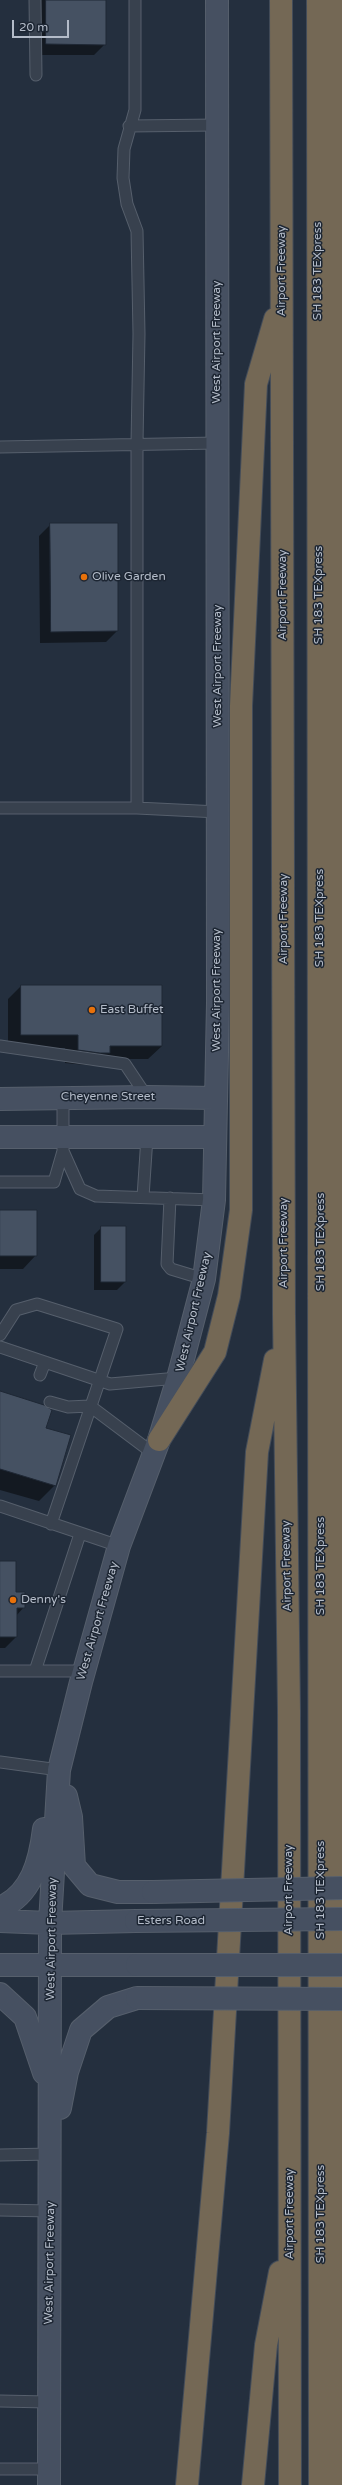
<!DOCTYPE html>
<style>
body{margin:0}
#map{position:relative;width:342px;height:2485px;overflow:hidden;background:#242f3e;font-family:"Varela Round",sans-serif}
canvas{display:block}
.scale{position:absolute;left:12px;top:20px;width:57px;height:18px;box-sizing:border-box;border:2px solid #b4bcc9;border-top:0;padding-left:5px;font-size:12px;line-height:14px;white-space:nowrap;color:#b4bcc9;-webkit-text-stroke:3px #1d2633;paint-order:stroke}
</style>
<div id="map">
<canvas width="342" height="2485"></canvas>
<div class="scale">20 m</div>
</div>
<script>
const ctx = document.querySelector('canvas').getContext('2d');
ctx.lineJoin = 'round';
function paint(path, color) {
  ctx.fillStyle = color;
  ctx.fill(path, 'evenodd');
}
function stroke(path, color, width, dash) {
  ctx.strokeStyle = color;
  ctx.lineWidth = width;
  ctx.lineCap = dash ? 'butt' : 'round';
  ctx.setLineDash(dash || []);
  ctx.stroke(path);
}
function label(font, color, halo, rows, align = 'center') {
  ctx.font = font + ' "Varela Round",sans-serif';
  ctx.lineWidth = 3;
  ctx.setLineDash([]);
  ctx.textBaseline = 'middle';
  ctx.strokeStyle = halo;
  ctx.fillStyle = color;
  for (const [text, x, y, turn = 0] of rows) {
    ctx.save();
    ctx.translate(x, y);
    ctx.rotate((+turn || 0) * Math.PI / 180);
    ctx.textAlign = isNaN(turn) ? turn : align;
    if (halo) ctx.strokeText(text, 0, 0);
    ctx.fillText(text, 0, 0);
    ctx.restore();
  }
}
const shadow = new Path2D(`
 M35 0H106L105 44 94 55H35Z
 M51 524 117 631 106 642 40 643 39 536Z
 M21 986 162 1046 148 1059H103L96 1066 65 1063V1048H8V999Z
 M0 1211 36 1255 23 1269H0Z
 M102 1227 125 1282 117 1290H94V1235Z
 M0 1392 45 1428 55 1485 39 1501 0 1490Z
 M0 1562 24 1607 16 1616V1637L5 1648H0Z`);
const building = new Path2D(`
 M46 0H106V45L46 44Z
 M50 523H118V631L51 632Z
 M21 985H162V1046H110V1053H100L78 1050V1035H21Z
 M0 1210H37V1256H0Z
 M101 1226H126V1282H101Z
 M0 1391 44 1405 52 1410 46 1428 71 1435 56 1486 0 1469Z
 M0 1561H16V1592H25V1608H17V1637H0Z`);
const lane = new Path2D(`
 M35 0 36 75
 M135 0V110L124 149 123 178 127 204 137 231 139 334 137 443V808
 M129 126 217 125
 M0 447 217 443
 M0 808H137L218 812
 M0 1046 125 1064 147 1097
 M63 1097V1151L80 1189 96 1196 214 1200
 M0 1182H54L63 1151
 M143 1197 147 1137
 M170 1198 167 1264 171 1269 204 1279
 M0 1335 16 1310 37 1304 117 1329 51 1524
 M0 1347 110 1384 178 1378
 M40 1375 45 1362
 M50 1402 68 1407 90 1406 154 1454
 M0 1506 119 1546
 M0 1671H84
 M35 1671 80 1534
 M0 1762 59 1770
 M0 2155 51 2154
 M0 2210 50 2211
 M0 2401 48 2402
 M0 2469H49`);
const secondary = new Path2D(`
 M0 1099 147 1097 216 1098
 M0 1137H215
 M66 1796 71 1817 74 1866 90 1885 118 1892H153
 M0 1908C32 1894 40 1861 44 1829
 M0 1921 50 1923 136 1921
 M0 1965H137
 M0 1994 25 2017 44 2073
 M60 2108 67 2072 81 2030 108 2007 137 1998
 M49 2485 50 1923 59 1770 81 1682 119 1546 159 1440 178 1378 204 1279 214 1200 218 1003 217 0`);
const highway = new Path2D(`
 M281 0 284 1315 289 1711 290 2485
 M318 0 320 2485
 M337 0 339 2485
 M159 1440 215 1352 229 1296 241 1210V706L256 384 275 319
 M187 2485 218 2133 257 1452 275 1360
 M253 2485 266 2345 280 2272`);
const secondaryBridge = new Path2D(`
 M153 1892 342 1888
 M136 1921 342 1919
 M137 1965H342
 M137 1998 342 1999`);
const markers = [
 [84,577,4,"#e8710a"],
 [92,1010,4,"#e8710a"],
 [13,1600,4,"#e8710a"]
];
const streetNames = [
 ["Airport Freeway",282,271,-90],
 ["SH 183 TEXpress",318,271,-90],
 ["West Airport Freeway",217,342,-90],
 ["Airport Freeway",283,595,-90],
 ["SH 183 TEXpress",319,595,-90],
 ["West Airport Freeway",218,666,-90],
 ["SH 183 TEXpress",320,918,-90],
 ["Airport Freeway",284,919,-90],
 ["West Airport Freeway",217,990,-90],
 ["Cheyenne Street",108,1097],
 ["SH 183 TEXpress",321,1242,-90],
 ["Airport Freeway",284,1243,-90],
 ["West Airport Freeway",194,1312,-77],
 ["Airport Freeway",287,1566,-91],
 ["SH 183 TEXpress",321,1566,-90],
 ["West Airport Freeway",98,1621,-74],
 ["Airport Freeway",289,1890,-90],
 ["SH 183 TEXpress",321,1890,-90],
 ["Esters Road",171,1921],
 ["West Airport Freeway",52,1939,-89],
 ["Airport Freeway",290,2214,-90],
 ["SH 183 TEXpress",321,2214,-90],
 ["West Airport Freeway",50,2263,-89]
];
const poiNames = [
 ["Olive Garden",92,577],
 ["East Buffet",100,1010],
 ["Denny's",21,1600]
];
paint(shadow, '#0007');
paint(building, '#455162');
stroke(building, '#1f2835', 1);
stroke(lane, '#565f6c', 13);
stroke(secondary, '#565f6c', 24);
stroke(highway, '#434c59', 24);
stroke(lane, '#38414e', 11);
stroke(secondary, '#465061', 22);
stroke(highway, '#746855', 22);
stroke(secondaryBridge, '#565f6c', 24, []);
stroke(secondaryBridge, '#465061', 22);
for (const [x, y, r, color] of markers) {
  const dot = new Path2D();
  dot.arc(x, y, r, 0, 2 * Math.PI);
  ctx.fillStyle = color;
  ctx.fill(dot);
  stroke(dot, '#1d2633', 1.5);
}
label('12px', '#b4bcc9', '#1d2633', streetNames);
label('12px', '#b4bcc9', '#1d2633', poiNames, 'left');
</script>
